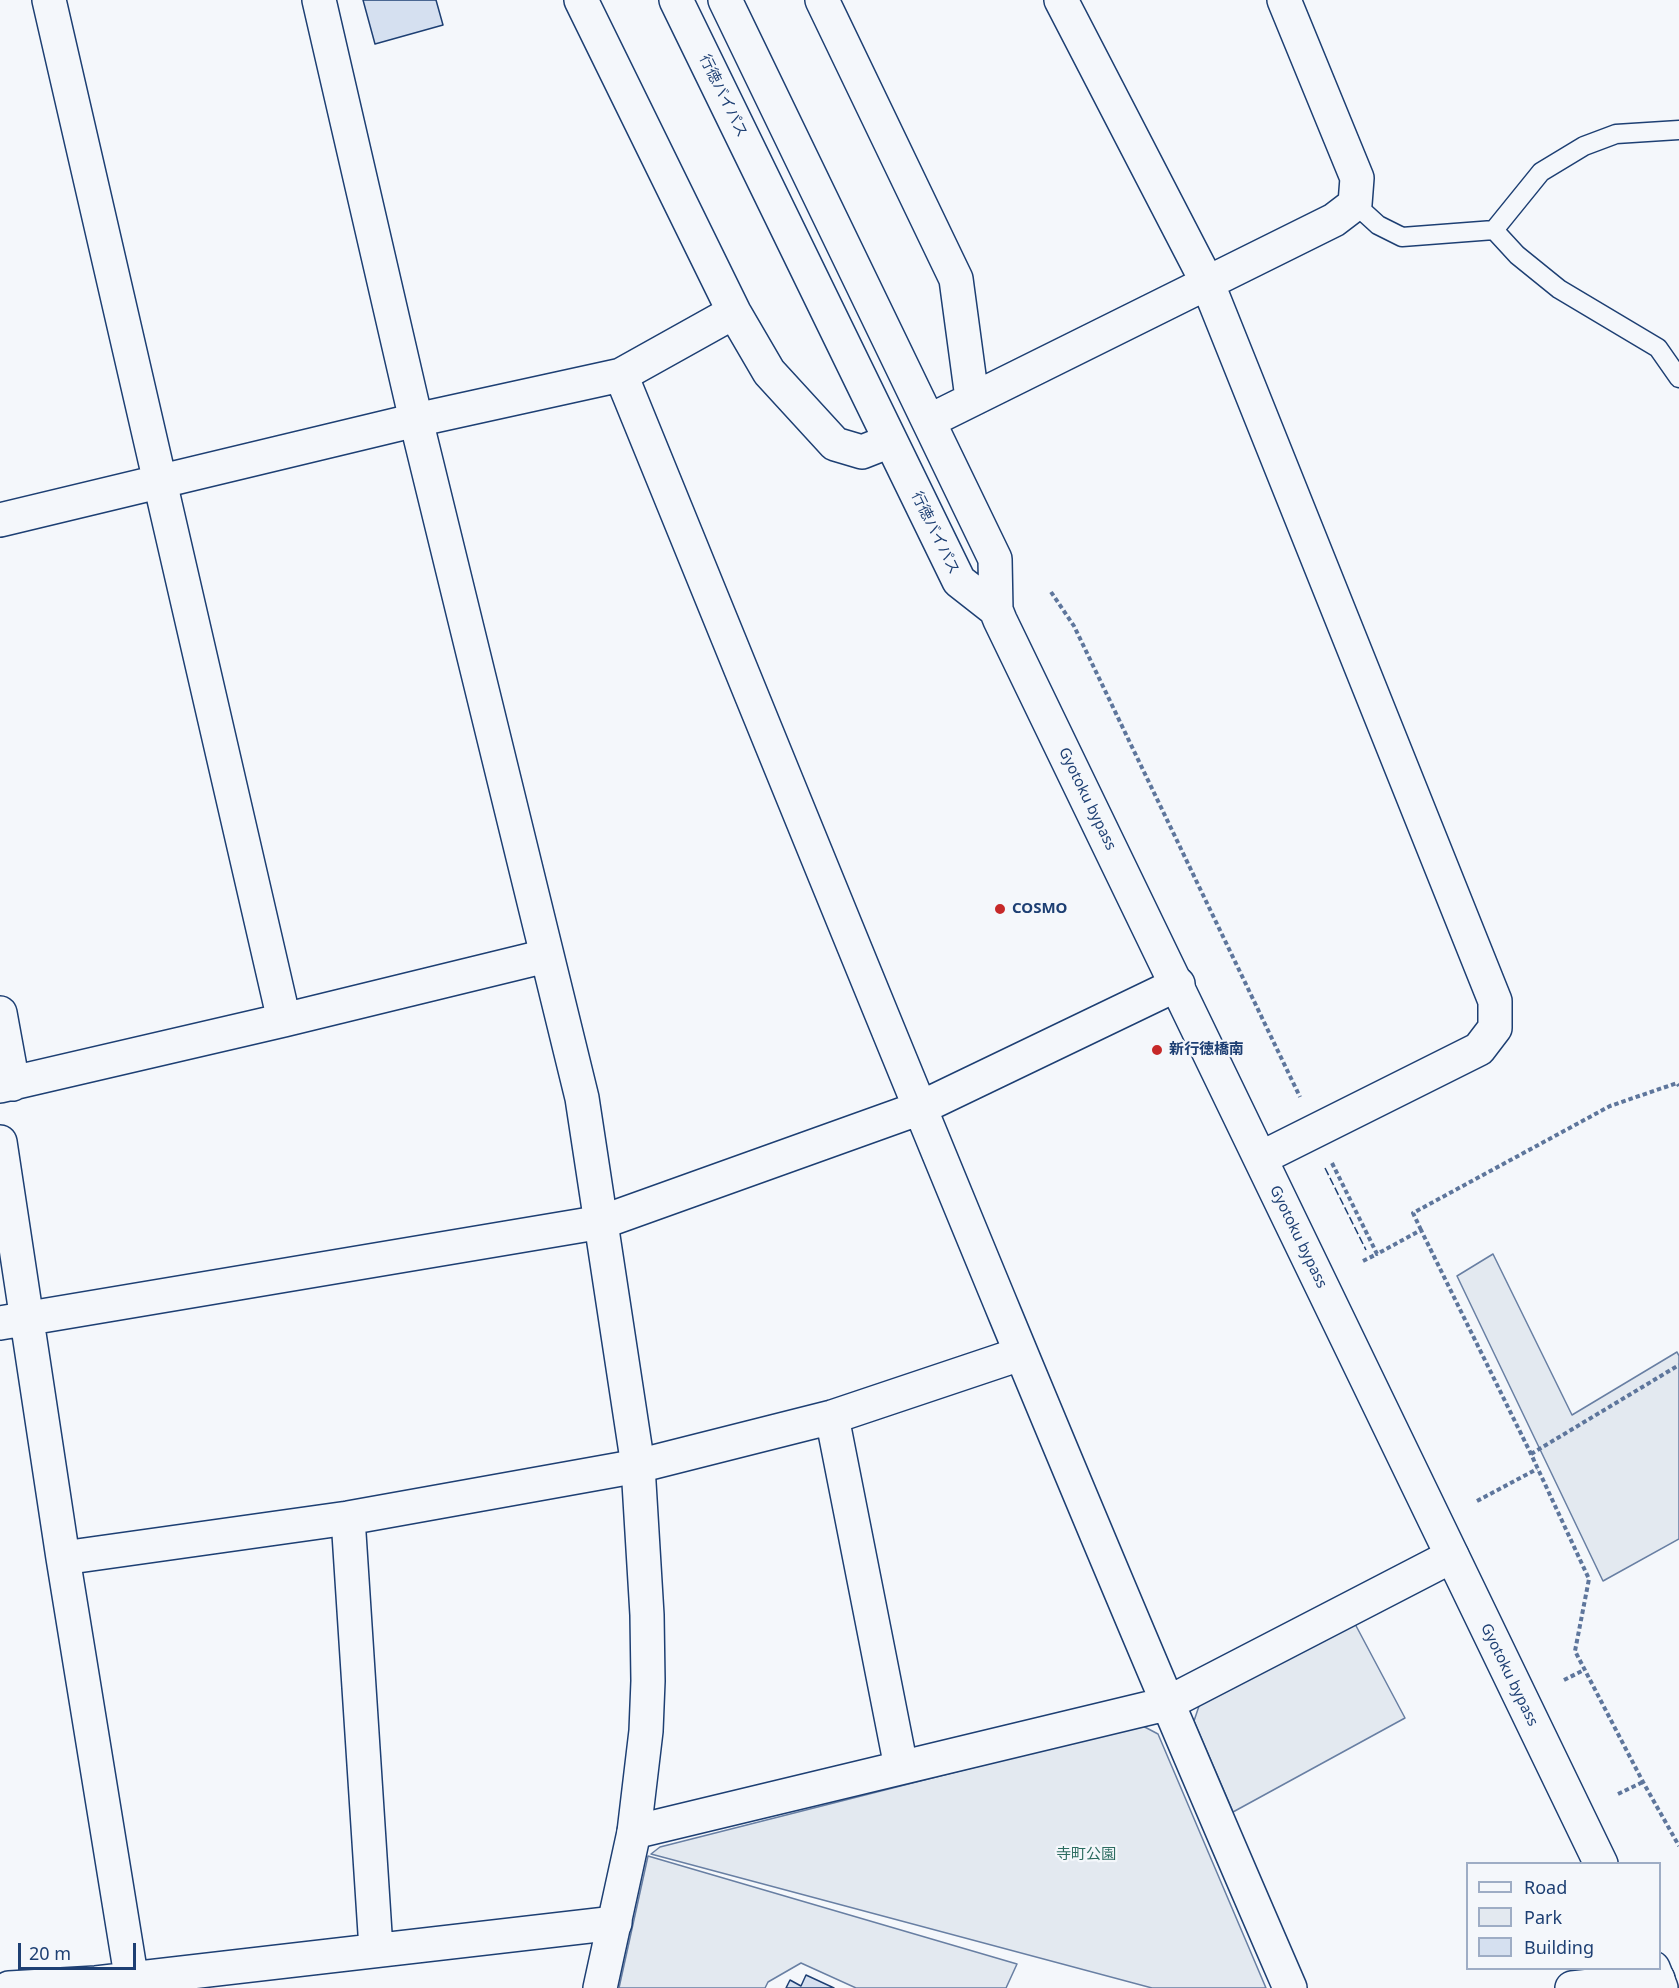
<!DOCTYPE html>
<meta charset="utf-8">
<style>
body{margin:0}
#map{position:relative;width:1679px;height:1988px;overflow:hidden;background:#f4f7fb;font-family:"Noto Sans",sans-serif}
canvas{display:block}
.legend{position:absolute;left:1466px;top:1862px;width:195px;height:108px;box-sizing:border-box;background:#f4f7fb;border:2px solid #9eadc5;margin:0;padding:8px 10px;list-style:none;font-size:18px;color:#1d3f73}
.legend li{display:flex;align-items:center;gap:12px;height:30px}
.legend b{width:30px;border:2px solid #9eadc5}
.scale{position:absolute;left:18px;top:1943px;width:118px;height:27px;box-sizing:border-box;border:3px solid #1d3f73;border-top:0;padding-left:8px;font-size:18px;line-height:21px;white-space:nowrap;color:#1d3f73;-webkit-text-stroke:4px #f4f7fb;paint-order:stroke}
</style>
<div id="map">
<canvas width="1679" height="1988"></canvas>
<ul class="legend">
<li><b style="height:8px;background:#f4f7fb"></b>Road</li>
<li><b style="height:16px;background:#e3e9f0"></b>Park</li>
<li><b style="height:16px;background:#d5e0f0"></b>Building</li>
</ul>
<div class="scale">20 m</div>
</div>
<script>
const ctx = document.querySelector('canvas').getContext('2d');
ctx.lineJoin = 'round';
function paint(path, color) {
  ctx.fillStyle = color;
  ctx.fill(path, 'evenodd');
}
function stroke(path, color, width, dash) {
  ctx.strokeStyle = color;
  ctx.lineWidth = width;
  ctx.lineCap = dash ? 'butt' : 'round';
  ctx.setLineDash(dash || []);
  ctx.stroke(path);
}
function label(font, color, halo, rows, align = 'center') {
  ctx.font = font + ' "Noto Sans","Noto Sans JP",sans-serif';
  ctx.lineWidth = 4.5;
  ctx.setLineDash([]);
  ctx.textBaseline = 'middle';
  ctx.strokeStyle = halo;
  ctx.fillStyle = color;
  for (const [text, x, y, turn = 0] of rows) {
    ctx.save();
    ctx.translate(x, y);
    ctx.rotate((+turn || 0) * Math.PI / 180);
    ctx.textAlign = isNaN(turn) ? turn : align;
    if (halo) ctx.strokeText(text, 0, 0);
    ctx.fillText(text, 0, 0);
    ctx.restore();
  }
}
const green = new Path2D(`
 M1493 1254 1572 1415 1677 1352 1679 1356V1539L1603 1581 1457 1276Z
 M1354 1622 1405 1718 1233 1812 1194 1721 1200 1703Z
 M1141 1725 1158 1734 1266 1988H1152L651 1854 660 1847Z
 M648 1856 1017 1964 1006 1988H856L801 1963 768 1982 765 1988H619Z`);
const building = new Path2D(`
 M363 0H436L443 25 375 44Z
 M806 1975 834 1988H786L790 1980 801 1986Z`);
const path = new Path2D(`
 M1051 592 1074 626 1300 1097
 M1332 1163 1377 1254 1421 1230 1531 1454 1589 1579 1575 1651 1643 1782 1679 1846
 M1421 1230 1413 1213 1610 1106 1677 1083 1679 1086
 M1363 1261 1377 1254
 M1531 1454 1679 1365
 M1477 1501 1537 1469
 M1564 1680 1584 1670
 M1618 1794 1643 1782`);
const lane = new Path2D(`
 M1355 204 1378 225 1402 237 1494 230 1541 172 1584 146 1616 134 1679 130
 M1494 230 1517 255 1559 289 1658 348 1679 378`);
const street = new Path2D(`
 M49 0 284 1020
 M581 0 734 312 769 372 835 444 862 452 890 441
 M822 0 956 279 972 398
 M1061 0 1207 282 1495 1001V1028L1479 1049 1261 1158
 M621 375C841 914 1058 1454 1290 1988
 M929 421 1334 220 1355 204 1357 178 1284 0
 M0 520 416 420 621 375 734 312
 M0 1013 13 1084
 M0 1086 284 1020 546 956
 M0 1142 63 1558 133 1988
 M0 1323 602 1222 920 1108 1178 984
 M832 1417 901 1767
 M348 1518 376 1949
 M63 1558 348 1518 638 1466 832 1417 1020 1354
 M634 1832 1166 1704 1452 1556
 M9 1988 96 1983 615 1923
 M1572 1988 1658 1979`);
const secondary = new Path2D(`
 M319 0 416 420 582 1098 638 1466 647 1615 648 1681 646 1731 634 1832 600 1988`);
const primary = new Path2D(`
 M676 0 959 581 996 610
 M725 0 995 559 996 610 1000 620C1202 1034 1399 1450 1601 1864
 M1653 1968 1661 1988`);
const fence = new Path2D(`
 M1325 1168 1366 1250`);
const markers = [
 [1000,909,6,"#c62828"],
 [1157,1050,6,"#c62828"]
];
const streetNames = [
 ["行徳バイパス",723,96,64],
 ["行徳バイパス",935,533,64],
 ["Gyotoku bypass",1087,799,64],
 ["Gyotoku bypass",1298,1237,64],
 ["Gyotoku bypass",1509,1675,64]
];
const poiNames = [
 ["COSMO",1012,909],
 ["新行徳橋南",1169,1050]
];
const parkNames = [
 ["寺町公園",1086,1855]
];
paint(green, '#e3e9f0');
stroke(green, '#687fa3', 1.5);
paint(building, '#d5e0f0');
stroke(building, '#1d3f73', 1.5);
stroke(lane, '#1d3f73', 21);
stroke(street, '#1d3f73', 36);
stroke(secondary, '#1d3f73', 36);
stroke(primary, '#1d3f73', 36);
stroke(path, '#5e769c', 4, [4.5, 3]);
stroke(lane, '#f4f7fb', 18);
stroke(street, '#f4f7fb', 33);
stroke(secondary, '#f4f7fb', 33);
stroke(primary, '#f4f7fb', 33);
stroke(fence, '#1d3f73', 1.5, [8, 3]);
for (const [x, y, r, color] of markers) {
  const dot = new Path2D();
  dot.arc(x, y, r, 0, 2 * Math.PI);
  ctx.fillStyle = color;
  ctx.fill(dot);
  stroke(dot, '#f4f7fb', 2);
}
label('15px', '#1d3f73', '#f4f7fb', streetNames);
label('bold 15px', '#1d3f73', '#f4f7fb', poiNames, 'left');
label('15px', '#2c6c60', '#f4f7fb', parkNames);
</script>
